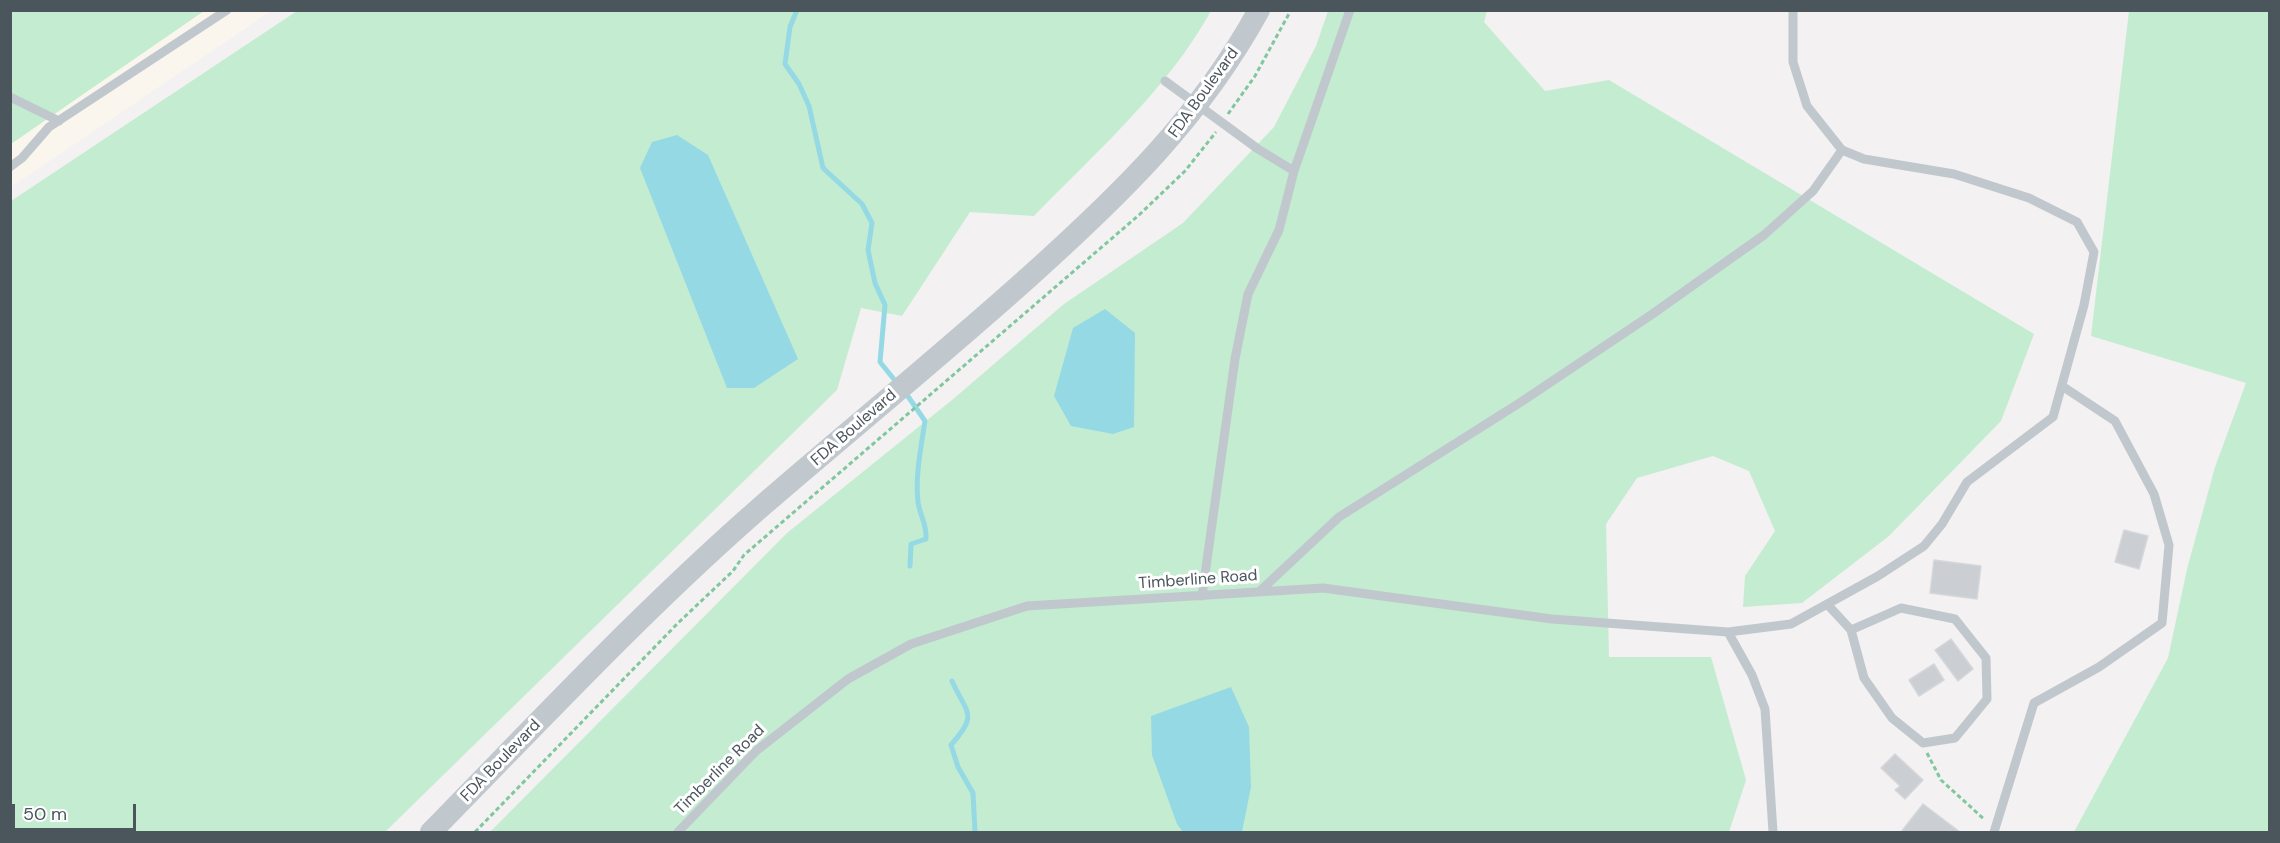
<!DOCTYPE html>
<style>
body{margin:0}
#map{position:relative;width:2280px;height:843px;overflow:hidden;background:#f3f1f1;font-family:"DM Sans",sans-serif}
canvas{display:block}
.frame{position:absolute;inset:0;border:12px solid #4a555c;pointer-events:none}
.scale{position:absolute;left:12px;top:804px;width:124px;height:27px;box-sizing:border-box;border:3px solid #4a555c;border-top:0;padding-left:8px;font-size:18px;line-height:21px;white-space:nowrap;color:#4a555c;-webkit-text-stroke:4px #fff;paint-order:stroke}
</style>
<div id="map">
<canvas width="2280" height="843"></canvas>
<div class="frame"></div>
<div class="scale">50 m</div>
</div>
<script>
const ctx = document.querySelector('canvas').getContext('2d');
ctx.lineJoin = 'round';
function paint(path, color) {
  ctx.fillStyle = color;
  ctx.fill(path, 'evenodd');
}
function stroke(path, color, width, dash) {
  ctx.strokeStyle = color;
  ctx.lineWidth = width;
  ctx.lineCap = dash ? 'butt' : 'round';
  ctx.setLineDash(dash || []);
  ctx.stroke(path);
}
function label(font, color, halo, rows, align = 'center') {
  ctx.font = font + ' "DM Sans",sans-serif';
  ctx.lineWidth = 6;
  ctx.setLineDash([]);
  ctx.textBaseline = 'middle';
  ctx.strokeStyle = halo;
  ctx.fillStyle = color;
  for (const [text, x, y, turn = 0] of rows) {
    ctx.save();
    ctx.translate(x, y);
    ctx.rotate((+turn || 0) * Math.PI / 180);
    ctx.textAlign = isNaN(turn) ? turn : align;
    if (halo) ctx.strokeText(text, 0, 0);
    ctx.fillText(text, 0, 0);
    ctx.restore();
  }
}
const commercial = new Path2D(`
 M11 11H271L11 187Z`);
const green = new Path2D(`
 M11 11H204L11 144Z
 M297 11H1211C1167 90 1097 151 1034 216L970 212 902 316 861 308 837 390 385 832H11V201Z
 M1328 11H1487L1484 22 1545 91 1609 80 2034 334 2001 421 1889 536 1802 603 1743 607 1745 576 1775 531 1749 471 1713 456 1637 478 1606 524 1609 657H1711L1746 780 1729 832H490L787 533 952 400 1064 304 1183 223 1274 127 1316 46Z
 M2129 11H2269V832H2074L2168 658 2187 569 2215 467 2246 383 2091 336Z`);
const water = new Path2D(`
 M677 135 708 155 798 359 754 388H727L640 168 652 142Z
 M1105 309 1135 333 1134 427 1113 434 1071 426 1054 396 1073 328Z
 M1231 687 1249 727 1251 787 1242 832H1183L1177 824 1152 755 1151 716Z`);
const stream = new Path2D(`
 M797 10 790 27 785 64 799 84 809 106 823 168 862 204 872 223 868 250 875 283 885 305 880 362 897 383
 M905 392 925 421C921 448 915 475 918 502 920 516 927 524 926 539L911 544 910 566
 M952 681C967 715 979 713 951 745L958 767 973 793 975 832`);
const building = new Path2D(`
 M2124 530 2148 536 2139 569 2115 562Z
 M1934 560 1981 566 1977 599 1930 593Z
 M1951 639 1973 669 1958 681 1935 650Z
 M1934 664 1944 680 1919 696 1909 680Z
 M1895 754 1923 780 1905 799 1895 790 1900 786 1881 768Z
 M1923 804 1960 832H1901Z`);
const path = new Path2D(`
 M1228 114 1255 76 1291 10
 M1927 753 1941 780 1985 820
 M475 832 678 623 733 571 744 555 1139 215 1185 171 1216 132`);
const service = new Path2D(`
 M1165 81 1258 149 1294 171 1350 10
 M10 97 59 121
 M10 167 22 158 49 127 227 10
 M1260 591 1339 517 1521 402 1651 315 1764 235 1813 191 1842 150
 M1202 596 1235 359 1248 294 1279 230 1294 171
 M1827 604 1851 630 1864 678 1892 718 1923 743 1955 738 1987 699 1986 658 1955 619 1901 608 1851 630
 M1728 632 1752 675 1765 709 1773 832
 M678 832 756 751 848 679 911 644 1027 606 1323 588 1552 619 1728 632 1791 624 1878 576 1924 546 1942 524 1967 482 2053 417 2084 305 2094 252 2077 222 2029 198 1954 174 1864 159 1842 150 1807 106 1793 62V10
 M1994 832 2034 703 2099 667 2162 623 2169 545 2154 494 2115 421 2062 386`);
const tertiary = new Path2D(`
 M431 832C539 722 645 608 762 506 851 429 942 355 1030 276 1120 195 1200 118 1259 10`);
const streetNames = [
 ["FDA Boulevard",1204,93,-54],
 ["FDA Boulevard",854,428,-41],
 ["Timberline Road",1198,580,-4],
 ["FDA Boulevard",501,761,-46],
 ["Timberline Road",720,770,-45]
];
paint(commercial, '#fbf6ed');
paint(green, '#c4ecd1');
paint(water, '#95d9e5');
stroke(stream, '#95d9e5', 5);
paint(building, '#cbced2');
stroke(building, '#d5d7db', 1.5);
stroke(path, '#7fc79f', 3, [4.5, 3]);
stroke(service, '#c0c8ce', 9);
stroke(tertiary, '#c0c8ce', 22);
label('16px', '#4a555c', '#fff', streetNames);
</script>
